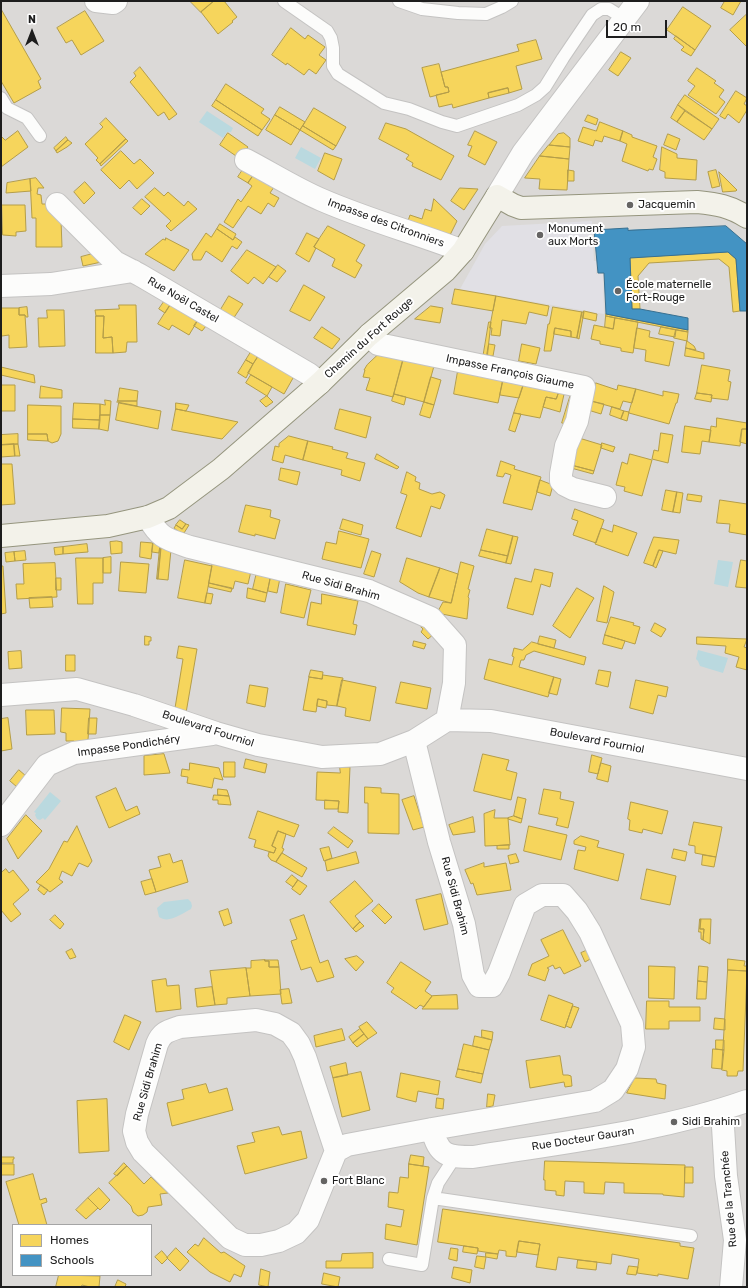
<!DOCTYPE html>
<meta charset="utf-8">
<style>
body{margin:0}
#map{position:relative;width:748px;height:1288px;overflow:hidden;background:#ece9e6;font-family:Rubik,sans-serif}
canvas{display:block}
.frame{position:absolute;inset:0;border:2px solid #1d1d1d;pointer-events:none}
.legend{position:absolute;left:12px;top:1224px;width:140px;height:52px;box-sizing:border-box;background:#fff;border:1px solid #a5a5a5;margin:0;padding:5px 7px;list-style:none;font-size:12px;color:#1d1d1d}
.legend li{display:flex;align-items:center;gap:8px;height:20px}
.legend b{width:20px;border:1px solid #a5a5a5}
.north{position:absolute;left:12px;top:12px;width:40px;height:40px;-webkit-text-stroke:3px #fff;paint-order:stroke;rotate:0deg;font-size:11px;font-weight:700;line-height:16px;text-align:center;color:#1d1d1d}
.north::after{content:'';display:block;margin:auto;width:14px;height:18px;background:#1d1d1d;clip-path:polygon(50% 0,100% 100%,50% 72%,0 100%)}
.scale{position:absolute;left:606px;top:20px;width:61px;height:18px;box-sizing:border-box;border:2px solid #1d1d1d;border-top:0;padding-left:5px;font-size:12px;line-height:14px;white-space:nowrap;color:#1d1d1d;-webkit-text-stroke:3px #fff;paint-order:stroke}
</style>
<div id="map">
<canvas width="748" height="1288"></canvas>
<div class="frame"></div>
<ul class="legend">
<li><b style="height:11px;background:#f6d55c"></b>Homes</li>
<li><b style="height:11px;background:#4393c3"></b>Schools</li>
</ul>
<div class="north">N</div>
<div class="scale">20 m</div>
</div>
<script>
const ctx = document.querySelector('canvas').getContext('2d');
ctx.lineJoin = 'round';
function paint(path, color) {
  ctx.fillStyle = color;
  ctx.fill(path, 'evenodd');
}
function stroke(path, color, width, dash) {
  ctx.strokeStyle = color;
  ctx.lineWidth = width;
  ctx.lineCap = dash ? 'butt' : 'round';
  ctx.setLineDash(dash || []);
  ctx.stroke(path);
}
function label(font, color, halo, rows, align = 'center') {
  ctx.font = font + ' Rubik,sans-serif';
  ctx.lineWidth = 4;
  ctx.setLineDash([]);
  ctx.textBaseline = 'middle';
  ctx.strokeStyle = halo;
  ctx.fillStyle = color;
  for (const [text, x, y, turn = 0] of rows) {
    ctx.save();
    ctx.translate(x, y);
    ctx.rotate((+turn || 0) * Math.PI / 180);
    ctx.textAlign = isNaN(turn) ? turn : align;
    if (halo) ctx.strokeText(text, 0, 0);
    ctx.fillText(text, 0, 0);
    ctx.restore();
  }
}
const residential = new Path2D(`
 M1 1H747V1287H1ZM13 1225H151V1275H13Z`);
const plaza = new Path2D(`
 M592 221 594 261H596V274H603L604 314 460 289 485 244 502 226Z`);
const water = new Path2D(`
 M207 111 233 128 231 132H227L223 138 199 122Z
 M301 147 321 158 315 169 295 158Z
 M718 560 733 562 728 587 714 584Z
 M698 650 728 658 723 673 700 666 698 661 696 659Z
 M50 792 61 801 45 820 43 818 40 820 37 819 35 815 36 813 34 812Z
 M188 899 191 902 192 906 191 909C181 914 169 924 159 917L157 908 164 902Z`);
const homes = new Path2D(`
 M190 1H214L201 12Z
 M214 1H224L237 17 232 21 233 22 218 34 201 12Z
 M725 1H741L733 15 721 8Z
 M683 7 711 26 695 50 667 30Z
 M1 9 41 79 38 81 41 88 14 103 1 81Z
 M85 11 104 41 81 55 72 40 66 43 57 28Z
 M747 14V47L730 30Z
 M291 28 305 39 308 35 325 47 319 55 326 60 316 74 309 69 304 75 287 63 286 65 272 55Z
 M676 36 695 50 691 56 681 50 684 47 674 39Z
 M536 40 542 59 516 66 522 89 509 93 508 88 488 93 489 98 453 108 452 104 439 107 436 95 449 92 448 87H445L441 72 519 51 517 45Z
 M621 52 631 58 618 76 609 70Z
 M439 64 445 87H448L449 92 430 97 422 68Z
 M140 67 177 114 169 120 164 112 158 116 130 82 136 76 134 73Z
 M697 68 716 81 714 83 724 90 719 97 725 102 716 114 688 95 695 86 688 81Z
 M226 84 264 109 261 113 270 119 262 130 216 100Z
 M508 88 509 93 489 98 488 93Z
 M736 91 747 98 744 104 747 106V110L739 123 728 114 725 119 720 116Z
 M685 95 719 119 712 129 678 105Z
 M216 100 262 130 258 136 212 106Z
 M678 105 685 111 677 122 671 118Z
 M280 107 305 122 300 130 275 115Z
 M314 108 346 127 336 146 303 126Z
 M685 111 712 129 704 140 677 122Z
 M275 115 300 130 291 145 266 130Z
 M588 115 598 119 596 125 585 121Z
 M106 118 126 139 100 164 96 160 98 158 85 144 103 127 100 124Z
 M600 122 623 131 620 141 604 136 602 142 595 140 593 146 578 141 583 127 596 131Z
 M386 123 406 129 454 156 441 180 412 166 413 163 406 159 409 155 379 139Z
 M303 126 336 146 333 150 300 130Z
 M18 131 28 147 1 167V136L5 140Z
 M475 131 497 142 485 165 468 156 472 146 468 145Z
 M623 131 632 135V137L657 146 653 157 657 159 653 170 649 169 648 171 622 161 627 144 620 141Z
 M228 133 248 147 239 158 220 145Z
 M564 133 570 138V147L549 145 558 134Z
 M668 134 680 139 676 150 664 145Z
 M66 137 68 140 56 151 54 148Z
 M126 139 128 141 101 166 100 164Z
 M68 140 72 143 67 147 57 153 56 151Z
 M549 145 570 147 569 159 540 156Z
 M662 147 677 154V158L697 160 696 180 665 178V172L660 170Z
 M121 151 134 164 140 159 154 173 137 189 129 180 120 189 101 170Z
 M325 153 342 159 334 180 318 171Z
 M540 156 569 159 567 190 539 189 540 179 525 178Z
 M246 165 256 171 248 183 238 177Z
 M258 169 278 181 270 193 279 198 274 207 268 203 261 214 248 206 233 228 224 222 238 199 241 202 252 186 248 183Z
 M568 170 574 171V181H568Z
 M716 170 720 186 712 188 708 172Z
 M719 172 737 190 736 191 723 192Z
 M36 178 44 188H38L37 194 41 195 42 204H53L61 220 62 247H36V218H32L30 179Z
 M30 179 31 191 6 193 7 183Z
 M85 182 95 193 84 204 74 192Z
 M155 188 164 196 168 192 184 206 188 201 197 209 171 231 166 226 171 221 145 197Z
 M460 188 478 189 464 210 451 201Z
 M142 199 150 206 141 215 133 208Z
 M434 199 457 221 450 235 407 224 410 215 422 219 425 209 431 211Z
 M2 205H25L26 231 16 232V236L3 235Z
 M220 224 236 234 233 240 217 229Z
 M328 226 365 245 356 261 362 265 355 278 332 266 335 259 314 247Z
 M217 229 233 240 235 237 242 242 237 249 232 246 222 262 206 251 201 260H193L192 254 206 233 211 237Z
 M307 233 319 239 314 247 316 248 309 262 296 254Z
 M166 238 189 250 174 271 145 254 163 239 165 240Z
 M247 250 276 267 263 284 254 277 248 284 231 271Z
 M100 252 106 261 83 266 81 257Z
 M728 252 736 259 740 311 733 312 729 267 719 259 649 263 638 276 640 309H632L630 258Z
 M278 265 286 271 277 282 269 277Z
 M304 285 325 297 310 321 290 311Z
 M455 289 496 296 493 311 452 304Z
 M168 296 174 299 165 313 159 309Z
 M229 296 243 304 233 319 220 311Z
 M496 296 549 306 547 316 529 312 526 324 502 320 500 336 491 335 492 328H490Z
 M174 299 201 315 189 335 172 325 169 330 158 324Z
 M119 305H136L137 342H127L126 352 113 353 112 337 103 338 104 316H96L95 310 119 309Z
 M431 306 443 308 440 323 415 319Z
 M27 307 28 317H26L25 315H19V308Z
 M553 307 582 312 577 338 571 337V331L555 328 551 351H544L548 324H549Z
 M1 308H19V315H25L27 347 9 348V335L2 336Z
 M47 310H64L65 346 39 347 38 318H47Z
 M584 311 597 314 596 321 583 318Z
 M582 312H584L579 339 577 338Z
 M606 314 688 330V332L606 316Z
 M201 315 206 326 202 331 194 326Z
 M96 316H104L103 338 112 337 113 353H96Z
 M606 316 615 318 613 329 605 327Z
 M615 318 638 322 633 353 621 351V348L600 344V341L591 339 594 325 613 329Z
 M489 322H491L487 359 483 358Z
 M322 327 340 339 332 349 314 338Z
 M661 327 676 330 675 337 659 334Z
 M555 328 571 331V337L554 334Z
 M637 328 650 331 649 337 674 342 669 366 645 361 646 350 634 348Z
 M676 330 688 332 687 341 674 338Z
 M687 341 694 346 696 350 686 348Z
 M489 344 495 345 493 356 487 355Z
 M522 344 540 348 536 364 519 361Z
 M254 347 261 352 253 364 246 360Z
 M686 348 704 353V359L685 356Z
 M262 350 297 371 284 394 248 373Z
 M379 354 403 360 393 397 366 390 370 378 363 377 365 370H364L367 365Z
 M246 360 253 364 246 378 238 373Z
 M403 360 434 366 424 402 394 394Z
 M702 365 730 370 728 381 731 382 728 400 711 398 712 395 697 393Z
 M1 367 34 375 35 383 1 375Z
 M458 371 503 380 498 403 454 394Z
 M251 375 272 387 267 396 246 383Z
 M431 377 441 380 434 405 424 402Z
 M503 380 524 383 519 398 500 395Z
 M524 383 560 389 556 399 546 397 540 418 514 413Z
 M596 383 617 390 618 385 636 389 632 403 623 401 620 409 591 401Z
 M1 385H15V411H1Z
 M41 386 62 390V398H40Z
 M120 388 138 391 137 401H118Z
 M560 389 565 390 560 412 543 407 546 397 556 399Z
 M636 389 663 396V391L679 394 677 403H676L669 424 629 413Z
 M697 393 712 395 711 402 695 399Z
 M394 394 406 397 404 405 392 401Z
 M571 394 579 396 570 425 562 423Z
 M267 396 273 402 266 407 260 401Z
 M105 400 111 401 110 415H100V404L105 405Z
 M118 401H137V406L117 402Z
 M591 401 604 404 601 414 588 410Z
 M424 402 434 405 430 418 420 415Z
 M74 403 100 404V420L73 419Z
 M119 403 161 411 158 429 116 420Z
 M176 403 189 405 186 411 176 409Z
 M28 405 61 406V434L58 441 52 443 48 441 47 434H28Z
 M612 407 624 411 621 419 610 415Z
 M176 409 186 411 238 422 222 439 172 430Z
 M340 409 371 417 366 438 335 429Z
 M624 411 629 412 627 421 621 419Z
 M514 413 521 414 515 432 509 430Z
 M100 415H110L108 431 99 429Z
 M717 418 747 423V429H742L740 446 709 442 711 426 716 427Z
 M73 419 100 420 99 429 73 428Z
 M685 426 711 430 709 442 702 441 700 454 682 452Z
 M742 429H747V444L740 442Z
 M661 433 673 435 668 463 652 459 654 450 658 451Z
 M18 434V444L1 445V435Z
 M28 434H47L48 441 28 440Z
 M289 436 308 441 303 460 285 455 283 463 272 460 275 446 279 447V444Z
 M579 438 602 445 594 471 571 465Z
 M308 441 333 447 332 449 348 453 346 458 365 463 360 481 341 475 342 470 303 460Z
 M602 443 615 447 613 452 601 448Z
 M14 444H18L20 456H15Z
 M14 444 15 456 1 457V445Z
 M377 454 399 467 397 469 375 459Z
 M630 454 652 460 642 496 624 491 625 487 616 485 622 462 627 464Z
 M501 461 515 466 514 469 541 477 532 510 503 503 511 475 505 473 503 477 497 476Z
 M1 464H12L15 504 1 505Z
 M571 465 594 471 593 474 571 468Z
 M281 468 300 472 297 485 279 480Z
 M407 472 416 477 415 481 420 483 419 489 432 494 440 492 445 495 440 509 431 506 421 537 396 528 407 495 401 493Z
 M540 480 553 485 550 496 537 492Z
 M666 490 677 492 673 512 662 510Z
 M677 492 683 493 680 513 673 512Z
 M688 494 702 496 701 502 687 500Z
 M720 500 747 504V535L729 532 730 524 717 523Z
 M246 505 271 510 270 517 280 520 275 539 255 534V536L239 532Z
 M575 509 604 520 596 543 573 535 578 521 572 519Z
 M343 519 363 525 361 535 340 529Z
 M180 520 186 524 182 529 176 525Z
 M186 524 189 525 184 533 179 532 174 528 176 525 182 529Z
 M614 525 637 533 628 556 595 544 601 528 612 532Z
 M487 529 513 536 508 556 481 550Z
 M339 531 369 539 361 568 322 559 326 542 336 544Z
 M513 536 518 537 511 564 506 563Z
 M654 537 679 540 676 554 659 550 653 566 644 563Z
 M117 541 122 542V553L111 554 110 542Z
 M141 542 153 543 151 559 140 557Z
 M153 543 160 545 159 553 152 552Z
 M87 544 88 552 63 554V547Z
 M160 545 161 548 158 579H157Z
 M63 547V554L55 555 54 548Z
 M161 548 171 550 168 580 158 579Z
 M481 550 508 556 506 563 479 556Z
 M659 550 663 551 656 568 653 566Z
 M25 551 26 560 15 561 14 552Z
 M372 551 381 554 374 577 364 574Z
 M14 552 15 561 6 562 5 553Z
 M111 557V573H103V558Z
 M76 558H103V583H93V604H78Z
 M407 558 440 568 429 597 418 593 400 582Z
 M185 560 212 566 205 603 178 598Z
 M741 560 747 561V588L736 587Z
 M213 561 251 571 248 584 235 581 233 589 209 583Z
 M121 562 149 564 146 593 119 591Z
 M461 562 474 566 468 589 470 590 468 597 469 598 467 619 437 613 443 602 451 603Z
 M55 563 57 597 17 599 16 584H24L23 564Z
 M1 566H3L6 613 1 614Z
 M440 568 458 574 451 603 429 597Z
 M535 569 553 573 550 587 541 584 533 615 507 608 515 578 531 582Z
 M257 572 271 575 267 593 253 589Z
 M271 575 280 578 277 593 268 591Z
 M56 578H61V590H56Z
 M209 583 232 588 231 592 209 587Z
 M286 584 311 590 304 618 281 613Z
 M604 586 614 592 607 623 597 621Z
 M248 588 267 593 265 602 247 598Z
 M577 588 594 598 570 638 553 626Z
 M207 593 213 594 211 604 205 603Z
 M322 594 358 601 353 624 357 625 355 635 307 625 311 602 321 604Z
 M52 597 53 607 30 608 29 598Z
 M611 617 634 623 633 625 640 627 635 644 605 635Z
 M655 623 666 629 661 637 651 631Z
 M425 624 435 633 428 639 421 632 423 629 421 627Z
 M605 635 625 641 622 649 603 644Z
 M145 636 151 637V641H149V645H145Z
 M540 636 556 640 554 648 538 644Z
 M697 637 747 639 744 647 747 648V670L736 667 739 657 725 653 726 646 697 644Z
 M414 641 426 644 424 649 413 646Z
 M532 642 586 657 584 665 534 651 526 655 524 660H521L519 667 554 677 548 697 484 679 489 659 512 665 514 657 512 656 514 648 522 650Z
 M179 646 197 649 186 713 175 708 183 659 177 658Z
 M21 651 22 668 9 669 8 652Z
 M66 655H75V671H66Z
 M311 670 323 672 322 679 309 677Z
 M599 670 611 672 608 687 596 684Z
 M323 675 343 678 337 706 327 705V701L318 699 316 712 303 710 309 677 322 679Z
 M554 677 561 679 557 695 549 693Z
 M342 680 376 687 370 721 345 716 346 708 337 706Z
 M636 680 668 687 666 697 658 695 653 714 630 708Z
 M401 682 431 688 427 709 396 703Z
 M250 685 268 688 265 707 247 703Z
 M318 699 327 701 326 708 317 706Z
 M62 708 90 709 88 740 74 744V741H66V733L61 732Z
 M26 710H54L55 734 27 735Z
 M8 718 12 749 1 751V719Z
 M89 718H97L96 734H88Z
 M164 754 170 773 144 775V756Z
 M483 754 509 760 506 770 517 773 511 800 474 791Z
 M592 755 602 758 598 774 589 772Z
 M246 759 267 764 265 773 244 768Z
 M224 762H235V777H224Z
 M190 763 219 768 223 780 214 778 212 788 187 783 188 777 181 776 182 769 189 770Z
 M601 763 611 766 608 782 597 779Z
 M340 767H350L348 813 338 812 339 801 316 800 317 772 340 773Z
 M19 770 26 776 17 787 10 781Z
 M365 787 381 788V793L399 794V834L368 833V803H365Z
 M116 788 126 811 137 806 140 814 109 828 96 797Z
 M218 789 227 790 229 796 218 795Z
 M544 789 561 792 560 799 574 802 568 828 556 825 558 818 539 814Z
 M214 795 229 796 231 805 218 804V800H213Z
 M414 796 424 827 413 830 402 800Z
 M518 797 526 799 522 819 514 816Z
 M325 800 339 801 338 809H325Z
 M631 802 668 811 662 834 643 829 642 833 629 830 630 820 628 819Z
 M495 810 494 818H508L510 845 485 846 484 814Z
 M258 811 299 825 294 837 278 831 272 846 276 848 274 853 254 847 256 840 249 838Z
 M26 815 42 831 18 859 7 839Z
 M514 816 522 819 521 823 508 819V818Z
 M473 817 475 832 453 835 449 825Z
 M694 822 722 827 716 857 695 853V846L689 845Z
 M77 826 92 861 88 867 79 863 72 876 62 871 59 879 63 882 50 892 36 882 49 869 64 841 67 842Z
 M529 826 567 835 561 860 524 851Z
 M334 827 353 841 348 848 328 833Z
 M278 831 286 834 282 848 284 849 282 853 276 862 271 860 268 856 269 852 274 853 276 848 272 846Z
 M581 836 599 841 597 847 624 854 618 881 574 869 578 850 585 851 586 847 574 844V841Z
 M509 845V849H497V846Z
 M329 847 332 858 324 861 320 849Z
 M674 849 687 852 685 861 672 858Z
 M356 852 359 863 327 871 325 861Z
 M282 853 307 868 302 877 276 862Z
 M170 854 173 863 182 860 188 882 156 892 149 870 161 867 158 857Z
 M516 854 519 862 510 864 508 856Z
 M703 855 716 857 714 867 702 865Z
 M484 863V867L506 863 511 890 477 895 473 883 471 884 465 870Z
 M6 869 9 873 13 870 29 890 13 904 21 914 11 922 1 910V873Z
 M647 869 676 876 670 905 641 899Z
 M292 875 298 880 293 887 286 882Z
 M152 879 156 892 145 895 141 882Z
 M298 880 307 886 300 895 292 889Z
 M355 881 373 901 355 916 360 922 353 929 330 902Z
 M41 885 48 890 44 895 38 890Z
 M441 894 448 924 424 930 416 900Z
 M379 904 392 917 385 924 372 911Z
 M228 909 232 923 224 926 219 912Z
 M55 915 64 924 60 929 50 920Z
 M304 915 320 963 328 960 334 977 317 982 311 967 301 970 291 941 297 939 290 920Z
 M700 919H701L700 929H704L703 940 701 939V932H699Z
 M701 919H711L710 944 703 940 704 929H700Z
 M360 922 364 926 356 932 353 929Z
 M563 930 581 966 564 974 560 967 555 969 553 965 547 968 549 969 545 981 528 975 532 964 549 956 541 940Z
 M72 949 76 957 70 959 66 952Z
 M588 950 592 958 585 962 581 953Z
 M357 956 364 962 356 971 345 959Z
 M728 959 745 961 744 966H747V971L728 970Z
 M265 960V961H269V967H279L281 994 250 996 246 968H251V961Z
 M265 960H278L279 967H269V961H265Z
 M401 962 431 982 425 991 432 996 424 1007 420 1005 416 1009 391 992 394 988 387 983Z
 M649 966 675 967 674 999 649 998Z
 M699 966 708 967 707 982 698 981Z
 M246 968 250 996 227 998V1004L215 1005 210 971Z
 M728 970 747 971 743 1071H738L737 1076H727V1071L722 1070Z
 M166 979 167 986 179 985 181 1009 156 1012 152 981Z
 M698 981 707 982 706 999H697Z
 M212 987 215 1005 197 1007 195 989Z
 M289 989 292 1003 282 1004 280 990Z
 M457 995 458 1009H422L432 996Z
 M549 995 573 1004 565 1028 541 1020Z
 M647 1001H669V1007H700V1021H669V1029H646Z
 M573 1006 579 1008 571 1028 566 1026Z
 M125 1015 141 1022 129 1050 114 1042Z
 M715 1018 725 1019V1030L714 1029Z
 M367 1022 377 1033 368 1039 359 1027Z
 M342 1029 345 1040 316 1047 314 1036Z
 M360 1029 364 1034 353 1043 349 1037Z
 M482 1030 493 1032 492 1040 482 1037Z
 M364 1034 368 1039 357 1047 353 1043Z
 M475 1036 492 1040 489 1050 473 1046Z
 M716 1040H724V1050L716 1049Z
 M464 1044 489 1050 483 1074 458 1069Z
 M713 1049 724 1050 722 1069 712 1068Z
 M560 1056 563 1075H568L571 1076 572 1086 565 1087 564 1082 530 1088 526 1061Z
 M346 1063 348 1075 333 1078 330 1067Z
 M458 1069 483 1074 481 1083 456 1077Z
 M361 1072 370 1110 342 1117 333 1078Z
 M401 1073 440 1081 438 1095 418 1091 416 1102 397 1097Z
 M635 1078 656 1079 657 1083 666 1085 665 1099 627 1093Z
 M206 1084 209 1093 227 1088 233 1110 172 1126 167 1103 184 1099 182 1090Z
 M488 1094 495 1095 493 1106 487 1107Z
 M437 1098 444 1099 443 1109 436 1108Z
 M107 1099 109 1151 79 1153 77 1101Z
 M279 1127 282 1135 301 1131 307 1158 245 1174 237 1146 255 1142 252 1133Z
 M411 1155 424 1157 423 1166 409 1164Z
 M1 1157H14V1159H13V1163H1Z
 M545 1161 685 1165 684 1197 663 1195V1194L624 1193V1183L605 1182 604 1194 584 1193V1182L565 1181 564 1196 556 1195V1191L545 1190V1180H544Z
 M124 1163 127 1166 117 1176 114 1174Z
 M1 1164H14V1175H1Z
 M409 1164 429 1167 417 1245 385 1239 386 1224 401 1227 404 1210 388 1207 389 1192 398 1193 400 1177 408 1178Z
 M127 1166 144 1184 151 1177 168 1193 160 1194 162 1205 148 1207 147 1212 143 1215 138 1216 133 1212 131 1206 109 1183Z
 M685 1167H693V1183H685Z
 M33 1174 40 1200 46 1198 47 1202 41 1204 47 1225H19L6 1182Z
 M99 1188 110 1200 100 1210 88 1198Z
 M88 1198 98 1208 86 1219 76 1210Z
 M443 1209 680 1243V1246L694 1248 688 1279 658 1274V1276L637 1273 639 1259 612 1254 611 1264 558 1257 556 1270 536 1267 540 1244 519 1241 516 1257 506 1256V1251L499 1250 498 1254 478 1251V1248L438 1242Z
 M204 1238 221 1253 224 1252 245 1266 241 1277 234 1274 230 1282 210 1272 187 1252 195 1244 198 1246Z
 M519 1241 540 1244 538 1255 517 1252Z
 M464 1246 478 1248 477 1254 463 1252Z
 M176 1248 189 1261 180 1271 167 1258Z
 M451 1248 458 1249 457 1261 449 1259Z
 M162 1251 168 1258 162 1264 155 1257Z
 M373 1253V1268H326V1261H341L342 1254Z
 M486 1253 498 1254 497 1259 486 1257Z
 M477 1256 486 1257 484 1269 475 1267Z
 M578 1260 597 1262 596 1270 577 1268Z
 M629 1266 638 1267 636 1275 627 1274Z
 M454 1267 472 1270 470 1283 452 1278Z
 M261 1269 270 1272 268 1287 259 1285Z
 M324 1273 340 1277 338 1287 322 1284Z
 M59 1275 100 1276 99 1287H90L82 1285 81 1287H56Z
 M118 1280 126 1284 125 1287H115Z`);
const schools = new Path2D(`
 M726 226 747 244V311H740L736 259 728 252 630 258 632 309H640L688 318V330L606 314 604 273H598L594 230 628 228V230Z`);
const lane = new Path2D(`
 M284 1 327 31 331 38 333 48V66L338 74 384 103 409 109 442 122 457 126 518 105 536 95 545 87 563 58 592 15 601 9H609L625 19
 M399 1 422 9 458 13 486 14 502 7 512 1
 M1 98 7 108 27 118 40 136
 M433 1198 691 1236
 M389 1259 422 1265 433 1198 438 1183 455 1157`);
const street = new Path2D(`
 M96 1 113 3 116 1
 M246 160C271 173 296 189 322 200 368 220 416 233 463 251
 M497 196 523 153 638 1
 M57 204 115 262 140 275 309 374 320 383
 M1 286 51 284 133 271
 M369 335 378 344 584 387 577 421 566 446 561 474V481L565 485 573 489 605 497
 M148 517C160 539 167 539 190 547L369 591 431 618 455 645 454 683 447 720 414 741 439 842 464 924 473 975 479 986H492L499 973 525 905 542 895H563L577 911 590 932 632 1024 634 1047 627 1069 613 1090 595 1101 432 1129 347 1145 336 1151 308 1220 296 1233 279 1241 261 1245H245L230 1238 143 1152 137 1142 134 1131 137 1114 157 1044C162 1032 168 1031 180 1027L256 1020 275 1024 291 1033 299 1044 305 1057 336 1151
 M1 695 77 689 134 705 216 733 258 745 322 757 380 754 414 741
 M447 720 491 721 747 769
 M1 825 47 765 74 753 212 734
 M722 1110 726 1176 735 1240 731 1287
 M432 1129C439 1156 447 1157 473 1157 565 1142 659 1132 747 1101`);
const secondary = new Path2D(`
 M1 536 108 526 148 517 169 508 221 469 320 383 369 335 446 270 463 251 497 196 513 205 521 208 697 202C717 204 730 206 747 217`);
const markers = [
 [630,205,4,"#656463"],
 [540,235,4,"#656463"],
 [618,291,4,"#656463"],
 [674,1122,4,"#656463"],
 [324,1181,4,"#656463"]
];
const poiNames = [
 ["Jacquemin",638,205],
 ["Monument",548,229],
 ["aux Morts",548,242],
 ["École maternelle",626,285],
 ["Fort-Rouge",626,298],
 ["Sidi Brahim",682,1122],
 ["Fort Blanc",332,1181]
];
const streetNames = [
 ["Impasse des Citronniers",386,223,20],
 ["Rue Noël Castel",183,300,30],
 ["Chemin du Fort Rouge",369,338,-42],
 ["Impasse François Giaume",510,372,12],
 ["Rue Sidi Brahim",341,586,16],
 ["Boulevard Fourniol",208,729,18],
 ["Boulevard Fourniol",597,741,11],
 ["Impasse Pondichéry",129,746,-8],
 ["Rue Sidi Brahim",455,896,75],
 ["Rue Sidi Brahim",148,1082,-74],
 ["Rue Docteur Gauran",583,1139,-9],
 ["Rue de la Tranchée",729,1199,-95]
];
paint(residential, '#dbd9d7');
paint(plaza, '#e1e0e5');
paint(water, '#bad9df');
paint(homes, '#f6d55c');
stroke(homes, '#b59e49', 1);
paint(schools, '#4393c3');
stroke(schools, '#387091', 1);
stroke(lane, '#c4c3c2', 14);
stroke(street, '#c4c3c2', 24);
stroke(secondary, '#95957e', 24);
stroke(lane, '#fcfcfb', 12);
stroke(street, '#fcfcfb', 22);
stroke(secondary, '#f3f2ea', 22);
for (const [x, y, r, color] of markers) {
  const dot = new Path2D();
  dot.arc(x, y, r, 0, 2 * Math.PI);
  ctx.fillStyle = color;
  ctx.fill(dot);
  stroke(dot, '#fff', 1.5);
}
label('11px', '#1d1d1d', '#fff', poiNames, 'left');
label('11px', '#1d1d1d', '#fff', streetNames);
</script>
